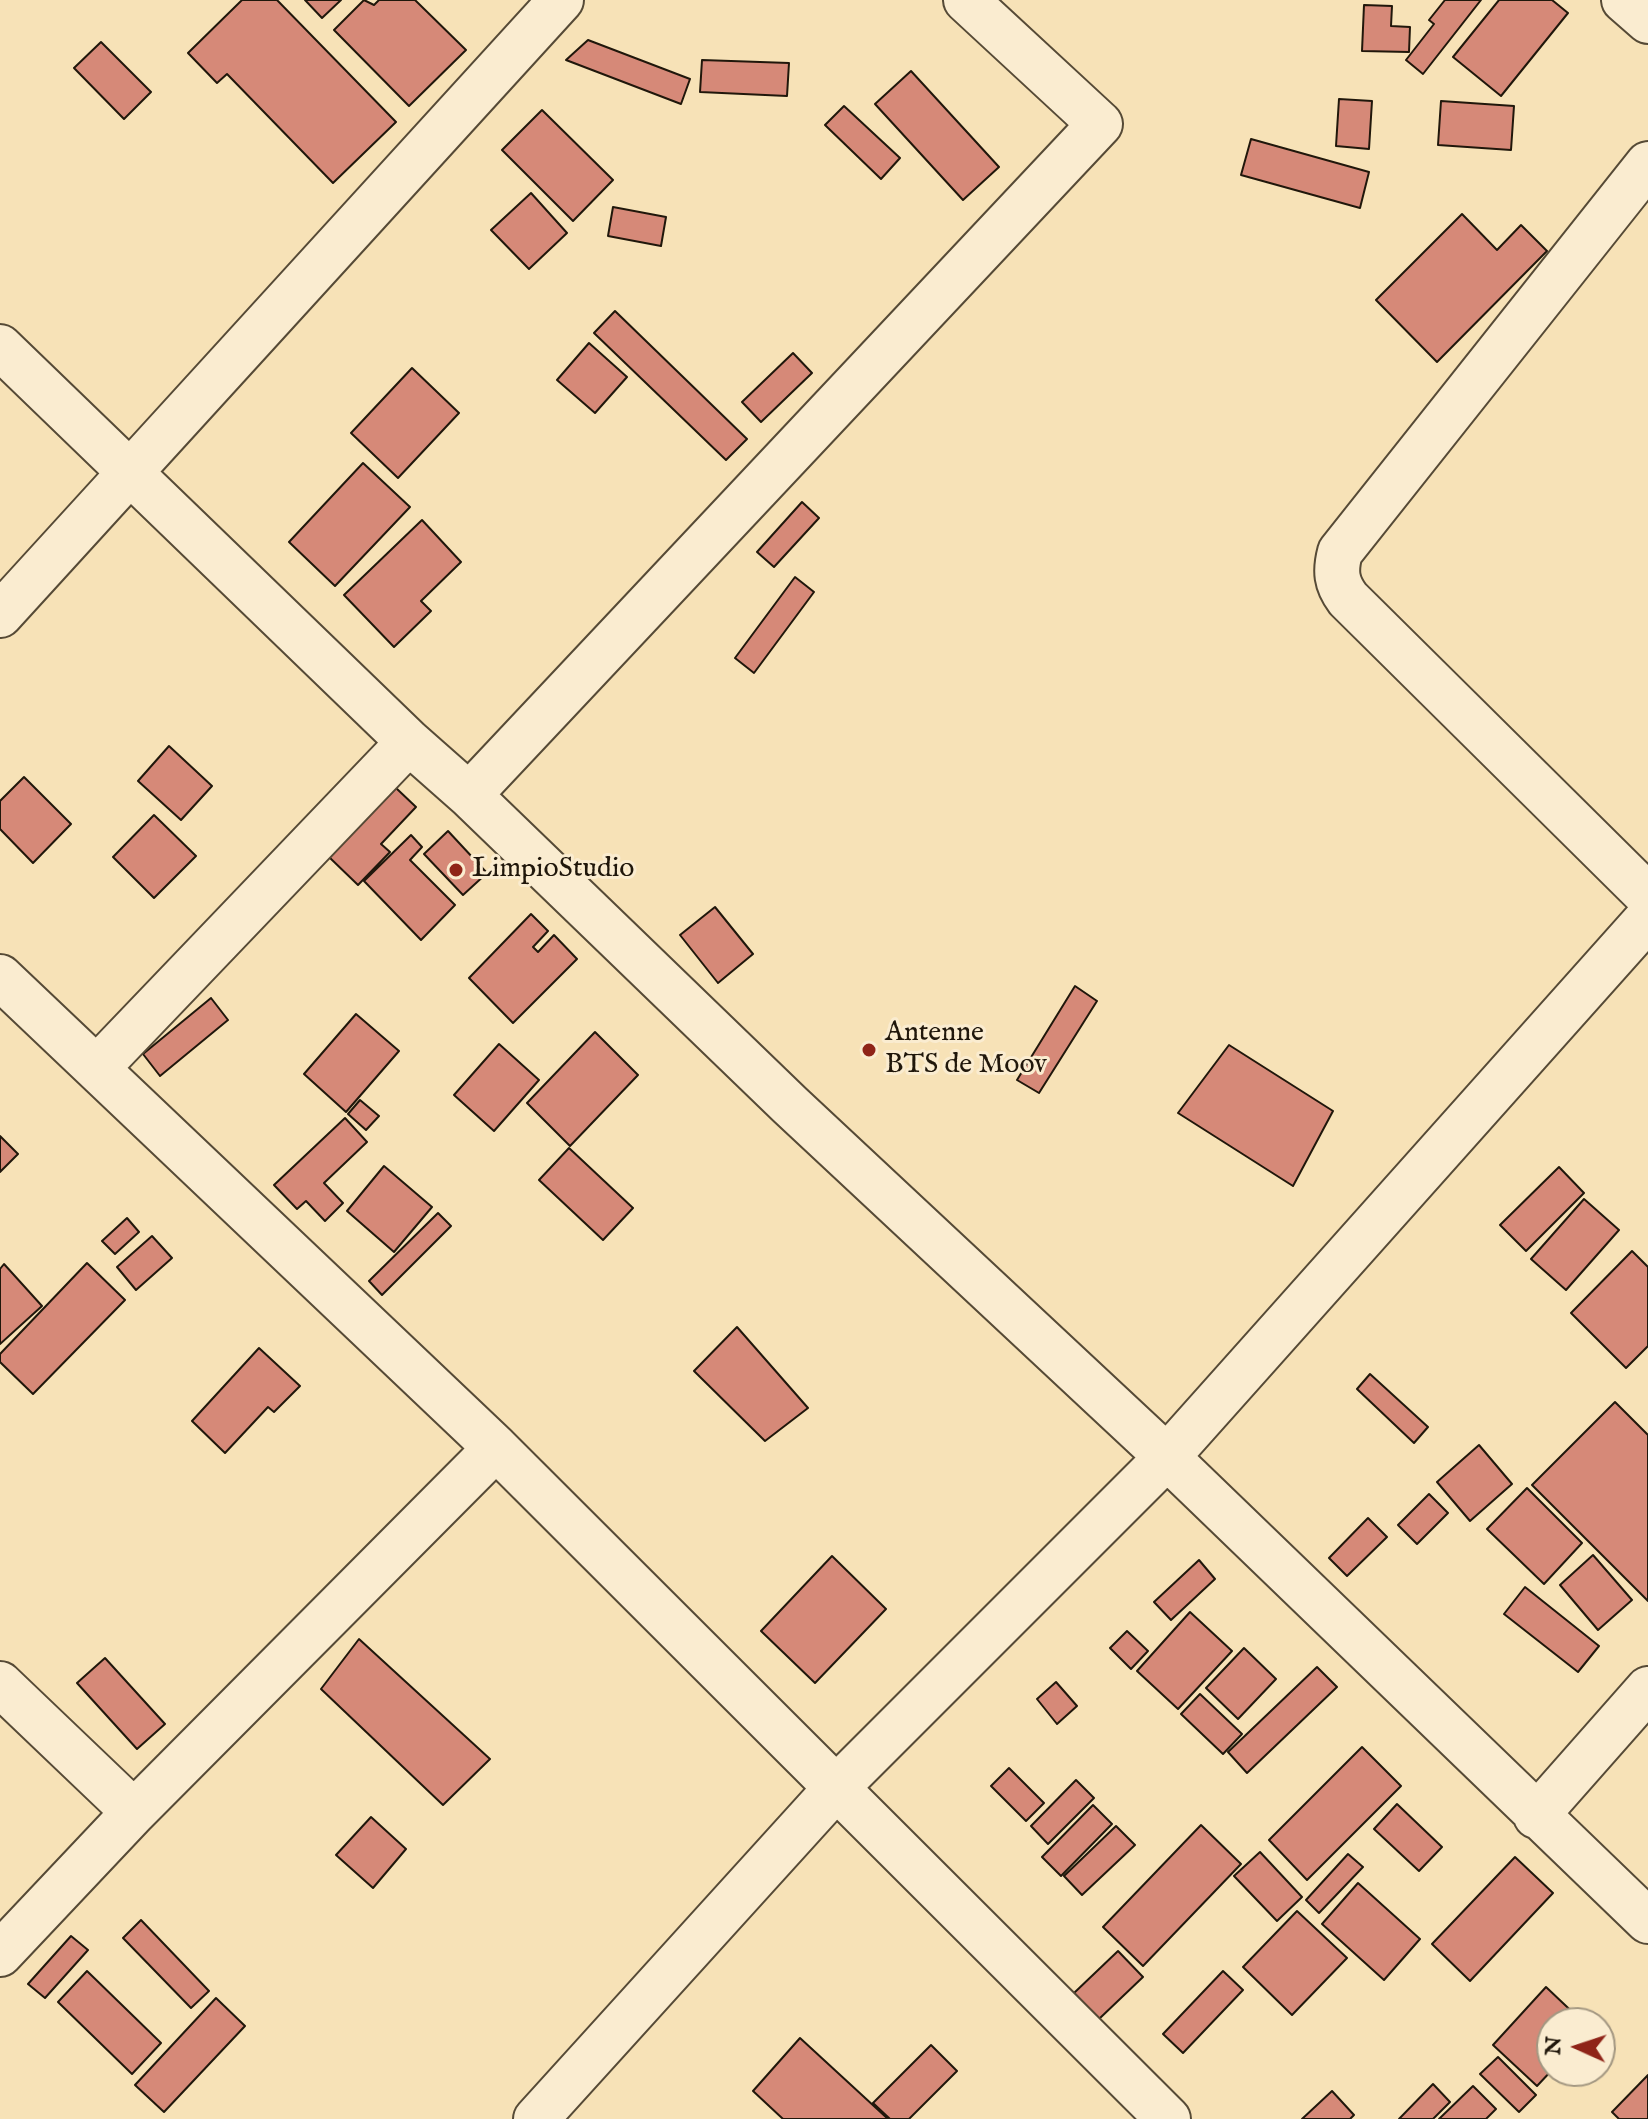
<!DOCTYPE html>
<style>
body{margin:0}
#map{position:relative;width:1648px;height:2119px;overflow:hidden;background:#f7e2b7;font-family:"IM FELL English",serif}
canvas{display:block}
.north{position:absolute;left:1536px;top:2007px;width:80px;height:80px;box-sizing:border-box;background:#faecd0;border:2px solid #a39781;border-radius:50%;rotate:273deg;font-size:22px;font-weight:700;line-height:32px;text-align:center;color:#20170b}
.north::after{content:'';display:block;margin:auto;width:28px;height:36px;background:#8f2418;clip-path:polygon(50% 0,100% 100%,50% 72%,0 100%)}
</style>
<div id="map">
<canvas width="1648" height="2119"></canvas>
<div class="north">N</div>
</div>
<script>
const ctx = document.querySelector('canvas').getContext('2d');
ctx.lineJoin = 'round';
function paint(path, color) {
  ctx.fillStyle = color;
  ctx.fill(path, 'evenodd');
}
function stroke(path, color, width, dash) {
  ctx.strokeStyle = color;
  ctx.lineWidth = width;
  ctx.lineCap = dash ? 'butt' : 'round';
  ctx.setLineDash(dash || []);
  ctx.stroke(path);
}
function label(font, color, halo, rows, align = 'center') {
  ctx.font = font + ' "IM FELL English",serif';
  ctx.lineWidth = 6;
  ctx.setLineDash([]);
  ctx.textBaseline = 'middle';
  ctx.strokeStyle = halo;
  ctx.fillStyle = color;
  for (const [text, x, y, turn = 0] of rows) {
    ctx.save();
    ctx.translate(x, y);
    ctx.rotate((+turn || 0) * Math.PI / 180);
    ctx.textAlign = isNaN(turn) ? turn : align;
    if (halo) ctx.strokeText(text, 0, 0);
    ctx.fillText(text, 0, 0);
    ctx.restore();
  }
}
const building = new Path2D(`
 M242 0H277L396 122 333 183 227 74 217 83 188 53Z
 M305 0H341L322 18Z
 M364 0 374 5 379 0H415L466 50 409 106 334 30Z
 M1445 0H1481L1423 74 1406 60 1434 24 1429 20Z
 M1499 0H1552L1568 13 1501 96 1453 57Z
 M1364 5 1392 6 1391 26 1410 27 1409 52 1362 51Z
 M588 40 690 79 681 104 566 60Z
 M101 42 151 92 124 119 74 68Z
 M702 60 789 63 787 96 700 92Z
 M911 71 999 167 963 200 875 104Z
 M1339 99 1372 101 1369 149 1336 146Z
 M1441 101 1514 106 1511 150 1438 145Z
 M844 106 900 158 881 179 825 125Z
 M542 110 613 180 573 221 502 150Z
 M1251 139 1369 172 1360 208 1241 175Z
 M531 193 567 233 529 269 491 230Z
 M613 207 666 217 661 246 608 236Z
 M1462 214 1497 250 1521 225 1547 251 1437 362 1376 300Z
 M615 311 747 439 726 460 594 333Z
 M589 343 627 377 595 413 557 380Z
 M793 353 812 373 761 422 742 402Z
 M412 368 459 413 398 478 351 433Z
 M363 463 410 507 335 586 289 542Z
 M802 502 819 518 774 567 757 552Z
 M422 520 461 562 421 601 431 611 394 647 344 595Z
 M795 577 814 592 754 673 735 658Z
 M169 746 212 786 181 820 138 781Z
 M24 777 71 824 33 863 0 829V801Z
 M396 788 416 807 381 844 390 852 358 885 329 857Z
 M154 815 196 856 154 898 113 857Z
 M448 831 487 873 463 895 424 854Z
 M411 835 422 847 410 860 455 905 421 940 364 881Z
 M715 907 753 954 718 983 680 935Z
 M531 914 548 931 533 947 538 952 554 935 577 959 513 1023 469 978Z
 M1075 986 1097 1001 1039 1093 1017 1080Z
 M211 998 228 1020 160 1076 143 1054Z
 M356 1014 399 1051 346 1112 304 1074Z
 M595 1032 638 1075 570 1146 527 1103Z
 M499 1044 539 1080 494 1131 454 1095Z
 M1229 1045 1333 1111 1293 1186 1178 1113Z
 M360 1100 379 1116 366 1130 348 1114Z
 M345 1118 367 1142 324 1183 343 1203 325 1221 306 1201 297 1209 274 1185Z
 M0 1136 18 1154 0 1172Z
 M569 1148 633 1208 603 1240 539 1180Z
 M384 1166 432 1207 394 1252 347 1211Z
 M1559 1167 1584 1193 1526 1251 1500 1225Z
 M1584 1199 1619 1230 1566 1290 1531 1259Z
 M438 1213 451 1226 382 1295 369 1281Z
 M127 1218 139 1232 115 1254 102 1241Z
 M152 1236 172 1258 136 1290 117 1267Z
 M1632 1251 1648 1267V1346L1626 1368 1571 1313Z
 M87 1263 125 1300 33 1394 0 1362V1354Z
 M4 1264 42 1306 0 1344V1269Z
 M737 1327 808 1408 765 1441 694 1371Z
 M259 1348 300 1386 274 1412 268 1407 225 1453 192 1421Z
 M1370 1374 1428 1427 1414 1443 1357 1389Z
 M1615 1402 1648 1435V1601L1532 1485Z
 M1479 1445 1512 1484 1470 1521 1437 1482Z
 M1527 1488 1582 1543 1544 1584 1487 1529Z
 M1429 1494 1448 1513 1417 1544 1398 1525Z
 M1368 1518 1387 1537 1347 1576 1329 1558Z
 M1593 1555 1632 1600 1598 1630 1560 1585Z
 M832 1556 886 1609 815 1683 761 1631Z
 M1199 1560 1215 1579 1171 1620 1154 1602Z
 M1525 1587 1599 1646 1578 1672 1504 1614Z
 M1190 1612 1232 1651 1178 1709 1137 1671Z
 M1127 1631 1148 1651 1131 1669 1110 1648Z
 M359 1639 490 1759 443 1805 321 1689Z
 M1244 1648 1276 1679 1238 1719 1206 1688Z
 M105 1658 165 1724 137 1749 77 1683Z
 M1317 1667 1337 1687 1247 1773 1228 1752Z
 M1056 1682 1077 1706 1057 1724 1037 1699Z
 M1200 1694 1242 1734 1223 1754 1181 1714Z
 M1362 1747 1401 1786 1307 1880 1269 1840Z
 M1009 1768 1044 1803 1026 1821 991 1786Z
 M1076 1780 1094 1798 1048 1844 1031 1826Z
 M1397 1804 1442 1847 1419 1871 1374 1829Z
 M1093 1805 1112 1824 1061 1876 1042 1857Z
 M371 1817 406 1849 373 1888 336 1855Z
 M1201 1825 1241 1864 1143 1966 1103 1927Z
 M1116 1826 1135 1845 1082 1895 1064 1876Z
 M1260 1852 1302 1897 1277 1921 1234 1876Z
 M1348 1854 1363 1867 1319 1913 1306 1900Z
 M1515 1857 1553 1893 1470 1981 1432 1944Z
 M1358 1883 1420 1939 1384 1980 1322 1924Z
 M1297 1911 1347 1958 1292 2015 1243 1967Z
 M141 1920 209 1991 191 2008 123 1938Z
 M71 1936 88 1950 45 1998 28 1984Z
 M1118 1951 1143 1977 1099 2019 1074 1993Z
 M87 1971 161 2043 132 2074 58 2002Z
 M1223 1971 1243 1990 1183 2053 1163 2034Z
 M1546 1987 1584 2023H1552V2070L1537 2086 1493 2045Z
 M216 1998 245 2026 164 2112 135 2085Z
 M800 2038 888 2119H783L753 2091Z
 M931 2045 957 2071 909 2119H890L873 2103Z
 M1498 2057 1536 2095 1519 2112 1480 2074Z
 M1648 2075V2119H1619L1612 2112Z
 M1433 2084 1450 2102 1433 2119H1399Z
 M1473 2086 1496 2109 1486 2119H1439Z
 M1332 2091 1354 2115 1350 2119H1302Z`);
const minor = new Path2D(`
 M1624 0 1648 21
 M1648 164 1340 552C1335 571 1336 583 1348 599L1648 896
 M0 347 409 742 469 795 790 1105 1167 1457 1648 1921
 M0 615 561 0
 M469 795 1100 124 966 0
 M0 977 496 1448 1168 2119
 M97 1068 409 742
 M0 1684 134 1812
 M1536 1816 1648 1689
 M0 1954 134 1812 496 1448
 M536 2119 838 1786 1167 1457 1648 918`);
const markers = [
 [456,870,8,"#8f2418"],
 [869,1050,8,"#8f2418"]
];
const poiNames = [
 ["LimpioStudio",472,870],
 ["Antenne",885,1034],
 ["BTS de Moov",885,1066]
];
paint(building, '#d68978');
stroke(building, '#20170b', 2);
stroke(minor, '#564a36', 48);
stroke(minor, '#faecd0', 44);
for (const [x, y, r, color] of markers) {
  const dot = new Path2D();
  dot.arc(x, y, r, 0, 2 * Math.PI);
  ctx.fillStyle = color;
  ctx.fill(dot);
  stroke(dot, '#faecd0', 3);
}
label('28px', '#20170b', '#faecd0', poiNames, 'left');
</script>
